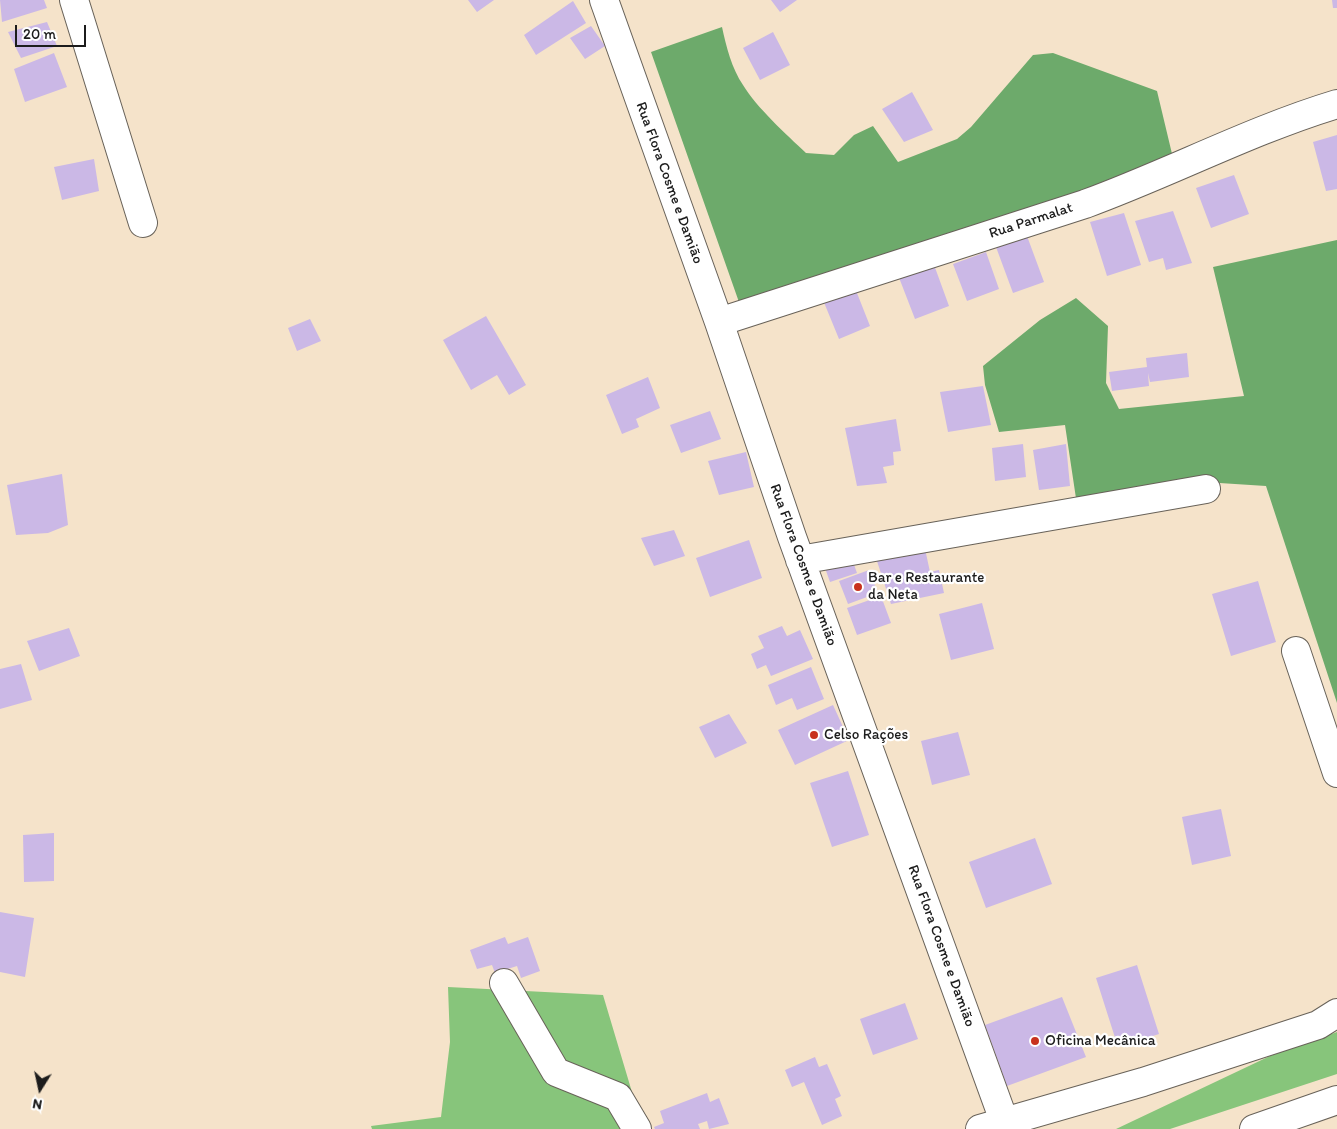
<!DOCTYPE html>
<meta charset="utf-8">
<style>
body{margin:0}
#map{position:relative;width:1337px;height:1129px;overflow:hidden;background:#f5e3ca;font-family:Itim,sans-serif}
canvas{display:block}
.north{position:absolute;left:15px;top:1064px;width:50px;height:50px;-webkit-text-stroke:4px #fff;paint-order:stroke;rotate:190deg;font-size:14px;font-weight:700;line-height:20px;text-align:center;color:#1c1c1c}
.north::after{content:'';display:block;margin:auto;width:18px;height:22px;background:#1c1c1c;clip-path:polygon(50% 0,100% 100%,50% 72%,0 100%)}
.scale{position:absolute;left:15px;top:25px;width:71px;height:22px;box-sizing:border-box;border:2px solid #1c1c1c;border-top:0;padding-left:6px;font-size:15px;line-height:18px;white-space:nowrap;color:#1c1c1c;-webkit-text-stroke:4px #fff;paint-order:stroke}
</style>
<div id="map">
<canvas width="1337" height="1129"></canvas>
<div class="north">N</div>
<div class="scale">20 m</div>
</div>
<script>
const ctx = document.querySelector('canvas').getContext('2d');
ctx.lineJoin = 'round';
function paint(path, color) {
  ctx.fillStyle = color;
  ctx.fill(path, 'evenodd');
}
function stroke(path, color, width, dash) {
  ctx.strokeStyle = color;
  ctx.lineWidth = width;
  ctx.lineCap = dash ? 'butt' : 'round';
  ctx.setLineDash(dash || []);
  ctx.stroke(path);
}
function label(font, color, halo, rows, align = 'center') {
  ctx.font = font + ' Itim,sans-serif';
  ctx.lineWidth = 4.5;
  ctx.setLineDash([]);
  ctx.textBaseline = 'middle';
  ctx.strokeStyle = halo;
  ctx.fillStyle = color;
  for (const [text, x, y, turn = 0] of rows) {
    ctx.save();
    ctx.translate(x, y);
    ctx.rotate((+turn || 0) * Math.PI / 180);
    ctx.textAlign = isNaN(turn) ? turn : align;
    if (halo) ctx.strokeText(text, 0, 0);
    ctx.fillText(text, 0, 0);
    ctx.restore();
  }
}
const green = new Path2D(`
 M448 987 603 995 643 1129H372L371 1126 441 1117 450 1042Z
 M1337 1032V1074L1170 1129H1116L1270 1056Z`);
const forest = new Path2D(`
 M722 27C726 46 732 69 743 85 757 108 786 134 806 153L834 155 854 135 873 126 898 162 957 139 971 127 1033 55 1053 53 1157 91 1173 158 979 231 740 305 651 52Z
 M1337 240V703L1266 486 1204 482 1077 505 1065 425 999 432 985 385 983 366 1040 320 1076 298 1108 326 1106 383 1119 409 1244 396 1213 267Z`);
const building = new Path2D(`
 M0 0H44L47 8 2 22Z
 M468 0H494L477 12Z
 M771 0H797L780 12Z
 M1332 0H1337V8H1333Z
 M573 1 586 23 536 55 524 35Z
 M47 22 57 46 21 58 8 32Z
 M591 26 605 46 585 59 570 38Z
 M773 32 790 65 760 80 743 48Z
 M54 53 67 87 25 102 14 69Z
 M912 92 933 130 904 142 882 109Z
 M1337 135V189L1326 191 1313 142Z
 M94 159 99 191 62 200 54 167Z
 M1234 175 1249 214 1211 228 1196 188Z
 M1173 211 1192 263 1166 270 1163 258 1149 262 1135 221Z
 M1124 213 1141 265 1107 276 1090 222Z
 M1027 236 1044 282 1013 293 996 247Z
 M986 252 999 289 967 301 953 264Z
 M933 262 949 306 915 319 898 275Z
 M855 288 870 326 839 339 823 300Z
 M486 316 526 385 509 395 497 375 471 390 443 340Z
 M310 319 321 341 297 351 288 328Z
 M1187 353 1189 377 1150 382 1148 373 1149 386 1112 391 1109 372 1147 367 1146 358Z
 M648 377 660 408 636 419 639 427 622 434 606 395Z
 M983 386 991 425 948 432 940 392Z
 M710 411 721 439 681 453 670 425Z
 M896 419 901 451 893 452 894 465 883 467 887 483 857 486 845 428Z
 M1023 444 1026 477 995 481 992 448Z
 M1066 444 1070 486 1039 490 1033 450Z
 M746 452 754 487 719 495 708 461Z
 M62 474 68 525 48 533 16 535 7 485Z
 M674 530 685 556 654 566 641 538Z
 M749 540 762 578 710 597 696 558Z
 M924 544 930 572 939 570 944 593 891 604 875 555Z
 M852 559 857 573 830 582 825 568Z
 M869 570 878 593 848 604 839 581Z
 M1258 581 1276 642 1231 656 1212 594Z
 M881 596 891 623 857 635 847 608Z
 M982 603 994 649 951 660 939 614Z
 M782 626 787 636 800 630 813 659 771 676 766 665 757 669 751 654 764 648 758 636Z
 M69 628 80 656 39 671 27 641Z
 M21 664 32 700 0 709V669Z
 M811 667 824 699 797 710 792 698 776 705 768 685Z
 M833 705 849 740 795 765 778 730Z
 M729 714 747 743 715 758 699 727Z
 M958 732 970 775 932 785 921 741Z
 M848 771 869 835 832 847 810 783Z
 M1221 809 1231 856 1192 865 1182 817Z
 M54 833V881L24 882 23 835Z
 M1035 838 1052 884 986 908 969 862Z
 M0 912 34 918 25 977 0 972Z
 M505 937 508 944 528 937 540 971 521 978 517 966 495 973 492 965 477 969 470 950Z
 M1137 965 1159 1034 1118 1047 1096 978Z
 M1062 997 1086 1057 1007 1086 985 1025Z
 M905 1003 918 1039 873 1055 860 1019Z
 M815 1057 819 1067 827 1064 841 1096 835 1099 842 1116 822 1125 804 1082 792 1087 785 1070Z
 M707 1093 710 1102 719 1098 729 1124 709 1129 707 1121 698 1124 700 1129H655L654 1127 664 1123 660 1111Z`);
const minor = new Path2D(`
 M74 0 143 223
 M604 0 719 322 792 537 1007 1129
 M719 322 1085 204C1170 173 1251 130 1337 104
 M800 560 1206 489
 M1296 651 1337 773
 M504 983 556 1072 618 1097 637 1129
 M980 1129 1143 1082 1318 1025 1337 1013`);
const highway = new Path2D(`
 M1254 1129 1337 1100`);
const markers = [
 [858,587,5,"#c8321e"],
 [814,735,5,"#c8321e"],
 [1035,1041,5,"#c8321e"]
];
const streetNames = [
 ["Rua Flora Cosme e Damião",669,183,70],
 ["Rua Parmalat",1031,221,-18],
 ["Rua Flora Cosme e Damião",803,565,70],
 ["Rua Flora Cosme e Damião",941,946,70]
];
const poiNames = [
 ["Bar e Restaurante",868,578],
 ["da Neta",868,595],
 ["Celso Rações",824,735],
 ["Oficina Mecânica",1045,1041]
];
paint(green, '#87c57b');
paint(forest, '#6daa6b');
paint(building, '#cbb8e6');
stroke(minor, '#686259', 30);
stroke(highway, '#686259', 30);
stroke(minor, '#fff', 28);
stroke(highway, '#fff', 28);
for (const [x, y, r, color] of markers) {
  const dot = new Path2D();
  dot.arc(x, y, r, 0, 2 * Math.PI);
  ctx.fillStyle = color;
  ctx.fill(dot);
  stroke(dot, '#fff', 2);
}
label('15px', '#1c1c1c', '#fff', streetNames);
label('15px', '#1c1c1c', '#fff', poiNames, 'left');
</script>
